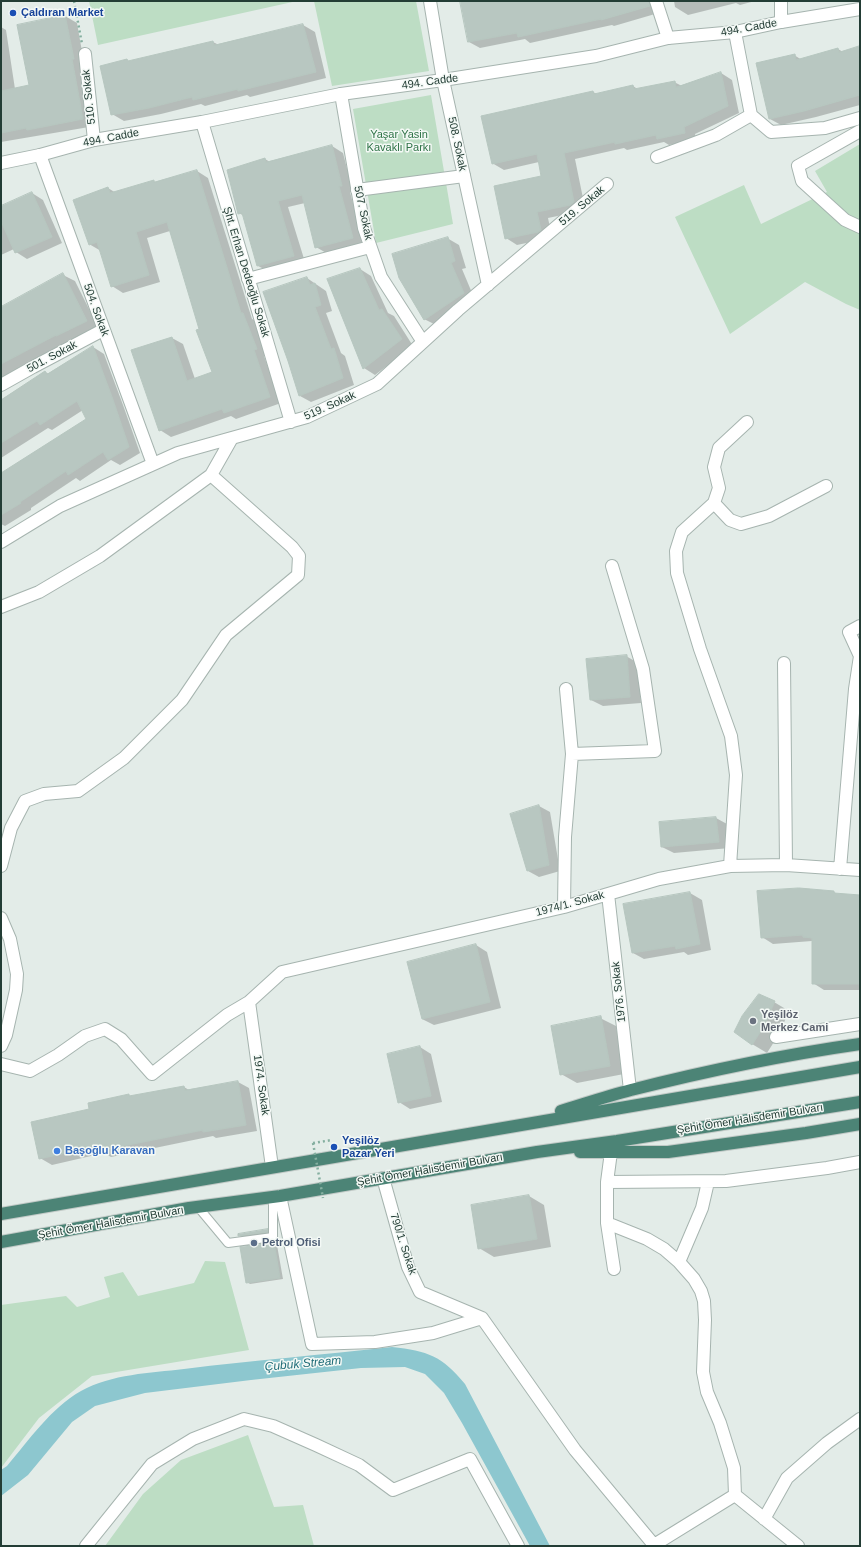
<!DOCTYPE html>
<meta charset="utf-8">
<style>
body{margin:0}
#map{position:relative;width:861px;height:1547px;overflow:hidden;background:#e3ece8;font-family:Helvetica,sans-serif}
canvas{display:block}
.frame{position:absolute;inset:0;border:2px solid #233d35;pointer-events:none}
</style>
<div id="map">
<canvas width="861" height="1547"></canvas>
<div class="frame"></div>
</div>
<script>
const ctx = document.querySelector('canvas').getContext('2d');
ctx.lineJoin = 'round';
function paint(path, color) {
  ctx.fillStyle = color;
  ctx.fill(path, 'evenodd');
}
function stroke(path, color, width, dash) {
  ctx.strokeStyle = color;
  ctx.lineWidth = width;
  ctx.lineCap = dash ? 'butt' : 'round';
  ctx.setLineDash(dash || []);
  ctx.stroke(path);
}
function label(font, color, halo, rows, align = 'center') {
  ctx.font = font + ' Helvetica,sans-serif';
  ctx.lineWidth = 3;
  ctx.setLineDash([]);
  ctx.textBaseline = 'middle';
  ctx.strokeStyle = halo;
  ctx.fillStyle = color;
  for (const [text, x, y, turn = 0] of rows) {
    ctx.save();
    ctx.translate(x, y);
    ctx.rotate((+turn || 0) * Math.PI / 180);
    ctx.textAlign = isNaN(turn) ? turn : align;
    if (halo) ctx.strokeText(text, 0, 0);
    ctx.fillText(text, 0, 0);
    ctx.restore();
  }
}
const green = new Path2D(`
 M89 1H297L98 45Z
 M314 1H416L429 71 332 86Z
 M431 95 453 224 376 243 353 109Z
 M860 144V310L846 304 805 282 730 334 675 217 744 185 761 224 827 192 815 171Z
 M205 1261 225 1262 249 1350 92 1376 39 1418 1 1468V1305L66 1296 77 1307 110 1297 104 1277 123 1272 138 1296 194 1283Z
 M248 1435 274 1507 303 1505 314 1546H105L143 1494 181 1460Z`);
const water = new Path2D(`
 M392 1347C428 1351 442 1356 465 1384L550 1546H530L462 1423 444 1393 425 1374 405 1367 361 1368 251 1380 145 1393 95 1406 72 1422 28 1475 1 1496V1470L7 1466C29 1440 51 1408 81 1391 112 1374 150 1373 184 1369 254 1360 323 1355 392 1347Z`);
const shadow = new Path2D(`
 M461 1H651L655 14 614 26 612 25 530 43 525 39 480 48 469 42Z
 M674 1H755L740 5 736 3 688 15 675 7Z
 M65 16 77 23 95 126 1 142V27L6 30 15 89 30 86Z
 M303 25 315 32 326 78 250 97 247 95 205 106 201 104 161 114 124 121 112 114 127 60 129 62 213 42 219 45Z
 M860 47V105L816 117 781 125 770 119 794 55 802 60 838 49 843 52Z
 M721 73 732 80 739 113 695 134 696 139 669 145 664 142 627 150 624 148 575 159 585 208 582 211 548 218 552 237 550 238 517 245 506 238 543 177 539 162 504 170 492 163 593 92 597 94 633 86 639 90 674 82 682 86Z
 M332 146 343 153 353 192H350L364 244 328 254 316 247 305 203 288 207 305 262 270 272 258 266 244 216 239 213 265 159 270 162Z
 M197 171 208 178 252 319 254 320 267 355 264 356 281 403 236 419 231 416 171 437 160 430 172 338 183 344 195 379 214 373 170 231 147 238 160 282 123 293 112 286 101 251 89 244 108 188 116 193 154 181 156 183Z
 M32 193 43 200 62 243 27 259 16 252 14 249 1 255V207Z
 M447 238 459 245 466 268 462 269 475 300 436 325 424 319Z
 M360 269 371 276 388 313 394 316 413 346 375 375 364 368Z
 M63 275 75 281 98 327 68 342H67L18 368 19 371 1 380V308Z
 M307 278 326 291 332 311 326 313 341 353 345 356 354 385 311 402 300 396 289 360Z
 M93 347 104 354 123 405 140 453 120 465 111 460 80 481 76 478 31 508V510L5 526 1 524V494L11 467 87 419 83 410 52 430 48 428 1 458V400L45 372 49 374Z
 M626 656 638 663 641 703 603 706 591 700Z
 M539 806 550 812 560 871 539 877 528 871 511 815Z
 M716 818 727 824 730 848 674 853 662 847Z
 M834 892 837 894 860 896V990H824L813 983V942L812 941 773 944 762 937Z
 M690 893 702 900 711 950 688 955 684 952 644 959 633 953 624 905Z
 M476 945 487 952 501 1008 434 1025 422 1019Z
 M774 1002 789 1011 779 1034 767 1053 752 1044Z
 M600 1018 616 1026 624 1074 577 1083 561 1074Z
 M420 1047 431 1054 442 1102 410 1109 399 1102Z
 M238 1082 249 1088 257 1131 216 1138 213 1136 111 1157 104 1153 52 1165 40 1158 90 1110 129 1095 131 1097 184 1087 189 1090Z
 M529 1196 544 1205 551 1247 494 1257 479 1248Z
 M267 1230 271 1232V1234L242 1237 239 1235Z
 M274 1243 277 1245 283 1279 250 1284 247 1282Z`);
const building = new Path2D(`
 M460 1H649L650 6 601 20V19L518 37 517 33 468 42Z
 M65 15 74 59H72L83 119 27 130 26 128 1 133V91L29 85 17 25Z
 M303 24 316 72 238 91V89L193 100 192 97 149 108 111 115 100 66 127 59 128 61 213 41 214 45Z
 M860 46V95L804 111 769 119 756 63 795 54 796 60 838 48 839 52Z
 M721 72 728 106 684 127 685 133 657 139 656 135 615 144V142L564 153 574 202 570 205 537 212 541 230 538 232 505 239 494 186 541 176 537 154 492 164 481 116 593 91 594 94 633 85 634 89 675 81 676 87Z
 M332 145 342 186H339L353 238 315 248 302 195 278 201 294 256 257 266 242 213 238 214 227 170 265 158 266 162Z
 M197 170 241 313H243L257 349 254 350 270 397 224 413 222 409 159 431 131 350 172 337 187 381 212 372 196 330 199 329 167 222 136 232 149 275 111 287 97 242 89 245 73 200 108 187 110 193 154 180V182Z
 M32 192 52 237 15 253 1 221V206Z
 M448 237 455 261 451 263 464 293 424 320 399 278 392 254Z
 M360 268 379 310 382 309 402 339 363 369 327 279Z
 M63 273 87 321 56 336V335L1 364V307Z
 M307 277 310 285 315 283 321 305 315 307 331 349 334 348 343 378 299 396 288 361 263 292Z
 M93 346 112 397 129 447 108 460 103 452 68 475 66 471 20 502 21 503 1 515V473L86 419 77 401 40 425 37 421 1 443V400L45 371 47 374Z
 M627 655 630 697 590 700 586 659Z
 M539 805 549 865 527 871 510 814Z
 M716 817 719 842 661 847 659 822Z
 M799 888 834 891V893L860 895V984H812V938L803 937V935L761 938 757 891Z
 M690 892 700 944 676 949 675 946 632 953 623 904Z
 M476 944 490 1002 422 1019 407 962Z
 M759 994 775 1001 764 1026 752 1045 734 1032 742 1016Z
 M601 1016 610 1066 560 1075 551 1026Z
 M420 1046 431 1096 398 1103 387 1054Z
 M238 1081 246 1125 203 1132V1130L98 1151 97 1146 39 1159 31 1122 89 1109 88 1103 129 1094V1096L184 1086 185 1090Z
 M529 1195 537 1239 478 1249 471 1205Z
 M268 1229V1232L238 1236V1234Z
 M274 1242 280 1278 246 1283 240 1247Z`);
const path = new Path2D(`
 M74 1 82 44
 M313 1143 332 1140`);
const service = new Path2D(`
 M198 1207 228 1243 273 1237V1197`);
const pedestrian = new Path2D(`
 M357 190 464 176`);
const minor = new Path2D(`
 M430 1 443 80 488 285
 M656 1 668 38
 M781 22V1
 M85 54 94 140
 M341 94 364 228 381 277 423 342
 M751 115 771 132 825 128 860 118
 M202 122 291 422
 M860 131 798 166 802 181 845 220 860 227
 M40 155 153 464
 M657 157 716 135 751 115 735 32
 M248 279 370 247
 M1 385 33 367 103 330
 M714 503 730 520 741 524 769 516 826 486
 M1 542 60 506 178 453 307 417 377 384 458 310 607 184
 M1 607 39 592 100 556 211 475 232 438
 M784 663 786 865
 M572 754 655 751 643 669 612 566
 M1 866 11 828 25 801 44 794 78 791 124 758 182 700 226 635 298 575 299 556 292 547 211 475
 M730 866 736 775 731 736 700 649 677 573 676 551 682 532 714 503 719 488 714 467 719 448 747 422
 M840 869 855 689 860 656 849 632 860 626
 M608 894 630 1090
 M564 907 565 837 572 754 566 689
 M1 918 10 939 17 974 16 990 6 1035 1 1046
 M249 1002 272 1167
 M776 1037 860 1024
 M1 1064 30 1071 58 1055 85 1036 105 1029 121 1039 152 1074 227 1015 249 1002 282 972 564 907 659 879 730 866 786 865 860 870
 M611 1152 607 1182V1223L614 1269
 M383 1178 408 1267 420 1292 482 1318
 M607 1182 726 1181 827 1168 860 1162
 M280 1196 312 1344 375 1342 433 1333 482 1318
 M607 1223 647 1239 664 1249 679 1262 694 1279 701 1291 704 1301 705 1320 703 1372 707 1392 720 1423 734 1468 735 1495 798 1546
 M679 1262 702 1208 708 1182
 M482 1318 575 1450 654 1545 735 1495
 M764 1519 787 1478 827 1443 860 1419`);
const tertiary = new Path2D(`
 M1 163 40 155 94 140 202 122 341 94 443 80 596 56 668 38 735 32 781 22 860 9
 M86 1546 152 1464 193 1439 244 1419 273 1426 316 1445 359 1465 393 1490 470 1459 518 1546`);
const trunk = new Path2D(`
 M561 1111C584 1104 607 1096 631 1090 706 1071 783 1055 860 1044
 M580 1152H668L806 1133 860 1124
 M1 1214 860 1067
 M1 1242 189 1208 280 1196 537 1152 617 1141 860 1102`);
const pathBridge = new Path2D(`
 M313 1143 323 1198`);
const markers = [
 [13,13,4,"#1a4fb4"],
 [753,1021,4,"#6b7280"],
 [334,1147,4,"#1a4fb4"],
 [57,1151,4,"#3f7fe0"],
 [254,1243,4,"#5c6f8a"]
];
const transitNames = [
 ["Çaldıran Market",21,13],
 ["Yeşilöz",342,1141],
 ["Pazar Yeri",342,1154]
];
const streetNames = [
 ["494. Cadde",749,28,-10],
 ["494. Cadde",430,82,-8],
 ["510. Sokak",89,97,-96],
 ["494. Cadde",111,138,-11],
 ["508. Sokak",457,144,78],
 ["519. Sokak",582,206,-40],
 ["507. Sokak",363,213,78],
 ["Şht. Erhan Dedeoğlu Sokak",246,272,73],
 ["504. Sokak",96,310,70],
 ["501. Sokak",52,357,-28],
 ["519. Sokak",330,406,-24],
 ["1974/1. Sokak",570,904,-15],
 ["1976. Sokak",619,992,-96],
 ["1974. Sokak",261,1085,82],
 ["Şehit Ömer Halisdemir Bulvarı",750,1119,-9],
 ["Şehit Ömer Halisdemir Bulvarı",430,1170,-10],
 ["Şehit Ömer Halisdemir Bulvarı",111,1223,-10],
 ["790/1. Sokak",403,1244,72]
];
const parkNames = [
 ["Yaşar Yasin",399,135],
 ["Kavaklı Parkı",399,148]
];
const worshipNames = [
 ["Yeşilöz",761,1015],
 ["Merkez Cami",761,1028]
];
const shopNames = [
 ["Başoğlu Karavan",65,1151]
];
const serviceNames = [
 ["Petrol Ofisi",262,1243]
];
const waterNames = [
 ["Çubuk Stream",303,1364,-5]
];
paint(green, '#bdddc4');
paint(water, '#8dc7cf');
paint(shadow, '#0003');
paint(building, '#b8c7c1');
stroke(building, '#b6c6bf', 1);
stroke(service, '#a6b4af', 10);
stroke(pedestrian, '#a6b4af', 14);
stroke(minor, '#a6b4af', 14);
stroke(tertiary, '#a6b4af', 14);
stroke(trunk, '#c1c9c6', 14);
stroke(path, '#85afa0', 2.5, [2, 3]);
stroke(service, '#fff', 8);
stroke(pedestrian, '#fff', 12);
stroke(minor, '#fff', 12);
stroke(tertiary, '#fff', 12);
stroke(trunk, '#4c8476', 12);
stroke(pathBridge, '#85afa0', 2.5, [2, 3]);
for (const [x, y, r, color] of markers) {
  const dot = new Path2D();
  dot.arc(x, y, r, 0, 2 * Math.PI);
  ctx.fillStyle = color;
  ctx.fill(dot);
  stroke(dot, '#f4f9f6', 1.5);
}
label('bold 11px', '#164399', '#f4f9f6', transitNames, 'left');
label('11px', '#233d35', '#f4f9f6', streetNames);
label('11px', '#2f7347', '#f4f9f6', parkNames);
label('bold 11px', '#5b616d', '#f4f9f6', worshipNames, 'left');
label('bold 11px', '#366cbe', '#f4f9f6', shopNames, 'left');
label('bold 11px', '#4e5e75', '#f4f9f6', serviceNames, 'left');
label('italic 12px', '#1f6c77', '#f4f9f6', waterNames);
</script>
